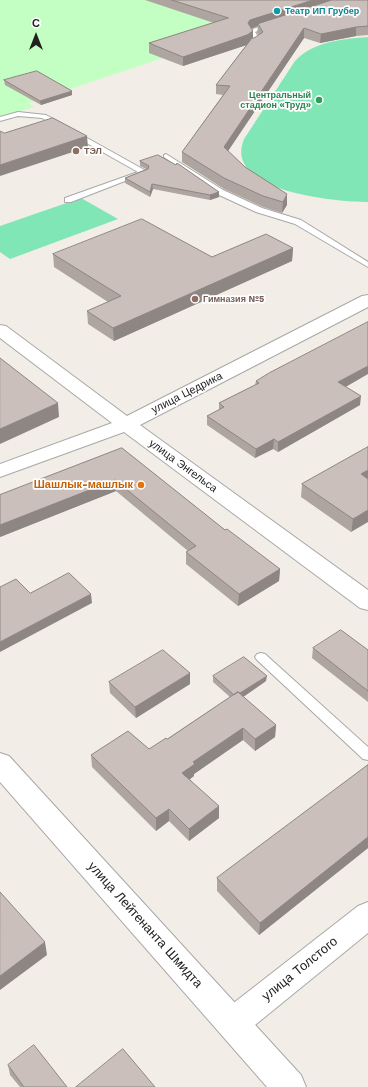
<!DOCTYPE html>
<meta charset="utf-8">
<style>
body{margin:0}
#map{position:relative;width:368px;height:1087px;overflow:hidden;background:#f2eee7;font-family:"Work Sans",sans-serif}
canvas{display:block}
.north{position:absolute;left:16px;top:16px;width:40px;height:40px;-webkit-text-stroke:3px #fff;paint-order:stroke;rotate:0deg;font-size:11px;font-weight:700;line-height:16px;text-align:center;color:#212121}
.north::after{content:'';display:block;margin:auto;width:14px;height:18px;background:#212121;clip-path:polygon(50% 0,100% 100%,50% 72%,0 100%)}
</style>
<div id="map">
<canvas width="368" height="1087"></canvas>
<div class="north">С</div>
</div>
<script>
const ctx = document.querySelector('canvas').getContext('2d');
ctx.lineJoin = 'round';
function paint(path, color) {
  ctx.fillStyle = color;
  ctx.fill(path, 'evenodd');
}
function stroke(path, color, width, dash) {
  ctx.strokeStyle = color;
  ctx.lineWidth = width;
  ctx.lineCap = dash ? 'butt' : 'round';
  ctx.setLineDash(dash || []);
  ctx.stroke(path);
}
function label(font, color, halo, rows, align = 'center') {
  ctx.font = font + ' "Work Sans",sans-serif';
  ctx.lineWidth = 3.5;
  ctx.setLineDash([]);
  ctx.textBaseline = 'middle';
  ctx.strokeStyle = halo;
  ctx.fillStyle = color;
  for (const [text, x, y, turn = 0] of rows) {
    ctx.save();
    ctx.translate(x, y);
    ctx.rotate((+turn || 0) * Math.PI / 180);
    ctx.textAlign = isNaN(turn) ? turn : align;
    if (halo) ctx.strokeText(text, 0, 0);
    ctx.fillText(text, 0, 0);
    ctx.restore();
  }
}
const park = new Path2D(`
 M0 0H337L28 103 34 107 0 117Z`);
const pitch = new Path2D(`
 M368 37V202C337 202 222 192 244 139L295 61C314 41 343 39 368 37Z
 M81 198 118 219 10 259 0 252V226Z`);
const service = new Path2D(`
 M268 24 273 25 255 32 261 41C258 44 253 47 249 46V44L255 40 249 31 250 30Z
 M18 112 46 115 148 172 71 202H65V198L138 172 42 118 18 116 0 121V117Z
 M166 154 223 190 262 208 301 220 368 262V267L295 224 256 212 217 194 164 157V155Z
 M261 653 265 654 368 747V760L363 759 257 660 255 657 257 654Z`);
const minor = new Path2D(`
 M368 902V933L244 1034 233 1038 222 1034 217 1023 222 1012 358 906Z`);
const tertiary = new Path2D(`
 M368 295V307L140 425 368 590V610L360 608 124 432 0 477V464L112 423 0 338V325L6 326 127 416 362 296Z
 M0 753 9 756 301 1075 306 1087H267L0 782Z`);
const wall = new Path2D(`
 M145 0H368V35L356 36 320 43 304 38 228 151 245 167 287 205 282 213 263 207 224 189 182 162V152L223 95 216 94V85L247 44 183 66 149 53V43L214 23ZM258 26 257 33 259 35 254 38H253V31L252 28Z
 M4 80 72 95 41 105 5 85Z
 M140 161 219 192V197L210 200 153 189 150 197 125 183V178L146 169 140 166Z
 M293 248 292 261 114 341 88 324 87 311 108 302 54 267 53 254 212 257Z
 M256 381 345 387 360 405 278 452 273 449 255 458 207 425V416L219 410V403L255 385Z
 M368 447 351 532 301 497 302 484Z
 M122 448 225 530 280 569 279 581 238 606 186 564V552L188 551 116 491 0 537V495Z
 M313 648 368 650V702L312 658Z
 M213 676 266 681 243 697 276 725 275 737 255 751 243 740 194 774V776L190 779 219 818 189 841 169 821 156 831 92 767 91 755 149 749 167 739 230 697 213 682Z
 M109 682 190 684 136 718 110 693Z
 M368 765V848L259 935 217 891V878Z
 M8 1065 67 1087H20L10 1075Z`);
const shadedWall = new Path2D(`
 M313 0H340L258 24V26L250 29 248 23 250 20Z
 M356 27V36L320 43 321 34Z
 M304 28V38L224 157V147Z
 M253 31V40L247 45 183 66V57Z
 M72 91V95L41 105 40 101Z
 M87 136 88 147 0 176V165Z
 M152 184 153 189 150 197V192Z
 M219 192V197L210 200V195Z
 M287 194V205L282 213 283 202Z
 M293 248 292 261 114 341 113 328Z
 M368 366V374L337 392 338 382Z
 M361 396 360 405 278 452V442Z
 M58 403 59 417 0 444V429Z
 M274 439 273 449 255 458 256 449Z
 M368 470V482L361 474Z
 M115 480 116 491 0 537V525Z
 M368 510V522L351 532 353 519Z
 M280 569 279 581 238 606 239 594Z
 M91 594 92 603 0 652V642Z
 M190 673V684L136 718 135 707Z
 M267 676 266 681 236 702V696Z
 M276 725 275 737 255 751V739Z
 M243 728V740L194 774V776L182 785V773L193 762Z
 M219 806V818L189 841V829Z
 M169 809V821L156 831V818Z
 M368 837V848L259 935 260 923Z
 M45 942 47 955 0 990V976Z`);
const building = new Path2D(`
 M172 0H313L250 20 248 23 253 31 247 35 183 57 149 43 228 18Z
 M332 0H368V26L356 27 321 34 304 28 224 147 245 167 287 194 283 202 263 196 224 178 182 152 230 86 216 85 252 38H254L263 32 258 24Z
 M37 71 72 91 40 101 4 80Z
 M53 118 87 136 0 165V131L4 133Z
 M158 155 176 165 177 163 219 192 210 195 152 184 150 192 125 178 148 169 149 166 140 161Z
 M142 219 212 257 266 234 293 248 113 328 87 311 121 296 53 254Z
 M368 322V366L338 382 361 396 278 442 274 439 256 449 207 416 224 407 219 403 259 383 256 381 269 373Z
 M0 358 58 403 0 429Z
 M368 447V470L361 474 368 479V510L353 519 302 484Z
 M122 448 225 530 227 529 280 569 239 594 186 552 196 546 115 480 0 525V495Z
 M69 573 91 594 0 642V587L16 579 30 593Z
 M341 630 368 650V691L313 648Z
 M163 650 190 673 135 707 109 682Z
 M244 657 267 676 240 693 238 692 234 695 213 676Z
 M238 692 276 725 255 739 243 728 193 762 195 764 182 773 219 806 189 829 169 809 156 818 91 755 128 731 149 749 166 738 167 739Z
 M368 765V837L260 923 217 878Z
 M0 892 45 942 0 976Z
 M34 1045 67 1087H24L8 1065Z
 M123 1049 155 1087H76Z`);
const markers = [
 [277,11,4,"#0f9aa8"],
 [319,100,4,"#2e9e5b"],
 [76,151,4,"#8d6e63"],
 [195,299,4,"#8d6e63"],
 [141,485,4,"#e8710a"]
];
const farCulturenames = [
 ["Театр ИП Грубер",285,11]
];
const farLeisurenames = [
 ["Центральный",311,95],
 ["стадион «Труд»",311,105]
];
const farEducationnames = [
 ["ТЭЛ",84,151],
 ["Гимназия №5",203,299]
];
const streetNames = [
 ["улица Цедрика",187,393,-27],
 ["улица Энгельса",183,466,36]
];
const foodNames = [
 ["Шашлык-машлык",133,485]
];
const nearStreetnames = [
 ["улица Лейтенанта Шмидта",145,925,48],
 ["улица Толстого",300,969,-39]
];
paint(park, '#c3fec2');
paint(pitch, '#80e6b6');
stroke(service, '#a8a8a8', 2);
stroke(minor, '#a8a8a8', 2);
stroke(tertiary, '#a8a8a8', 2);
paint(service, '#fff');
paint(minor, '#fff');
paint(tertiary, '#fff');
paint(wall, '#aea4a0');
paint(shadedWall, '#8d8682');
paint(building, '#cabfba');
stroke(building, '#8d8682', 1);
for (const [x, y, r, color] of markers) {
  const dot = new Path2D();
  dot.arc(x, y, r, 0, 2 * Math.PI);
  ctx.fillStyle = color;
  ctx.fill(dot);
  stroke(dot, '#fff', 1.5);
}
label('bold 9px', '#0d838f', '#fff', farCulturenames, 'left');
label('bold 9px', '#27864d', '#fff', farLeisurenames, 'right');
label('bold 9px', '#785e54', '#fff', farEducationnames, 'left');
label('11px', '#212121', '#fff', streetNames);
label('bold 11px', '#c56008', '#fff', foodNames, 'right');
label('13px', '#212121', '#fff', nearStreetnames);
</script>
